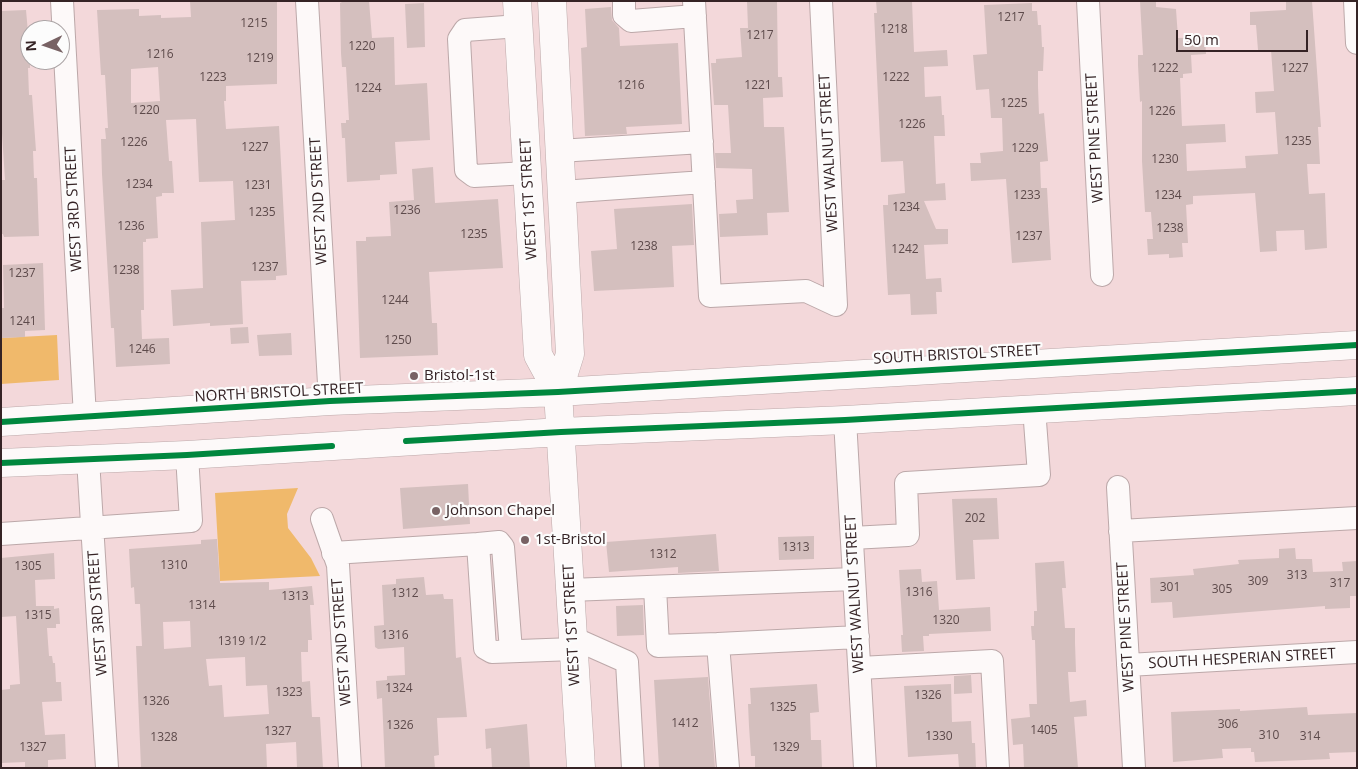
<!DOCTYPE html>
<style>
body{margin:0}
#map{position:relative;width:1358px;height:769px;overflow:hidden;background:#f3d8da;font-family:"Open Sans",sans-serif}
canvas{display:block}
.frame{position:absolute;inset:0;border:2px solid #352325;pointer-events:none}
.north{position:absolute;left:20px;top:20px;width:50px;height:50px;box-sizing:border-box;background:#fcfcfc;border:1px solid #aca5a6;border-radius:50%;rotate:267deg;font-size:14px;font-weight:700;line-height:20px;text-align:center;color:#352325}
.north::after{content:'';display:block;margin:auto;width:18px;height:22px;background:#786264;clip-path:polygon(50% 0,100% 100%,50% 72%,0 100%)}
.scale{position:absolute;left:1176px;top:30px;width:132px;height:22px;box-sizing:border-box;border:2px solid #352325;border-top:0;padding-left:6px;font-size:15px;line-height:18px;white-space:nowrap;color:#352325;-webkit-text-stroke:4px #fcfcfc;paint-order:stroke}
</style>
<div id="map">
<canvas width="1358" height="769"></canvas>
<div class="frame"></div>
<div class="north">N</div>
<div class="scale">50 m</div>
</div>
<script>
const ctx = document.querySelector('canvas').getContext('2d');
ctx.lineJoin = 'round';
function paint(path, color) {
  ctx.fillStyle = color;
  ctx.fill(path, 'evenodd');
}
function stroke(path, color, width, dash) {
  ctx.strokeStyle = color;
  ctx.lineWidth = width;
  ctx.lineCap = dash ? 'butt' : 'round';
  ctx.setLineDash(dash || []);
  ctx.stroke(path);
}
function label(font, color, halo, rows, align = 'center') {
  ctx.font = font + ' "Open Sans",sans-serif';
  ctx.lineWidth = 4.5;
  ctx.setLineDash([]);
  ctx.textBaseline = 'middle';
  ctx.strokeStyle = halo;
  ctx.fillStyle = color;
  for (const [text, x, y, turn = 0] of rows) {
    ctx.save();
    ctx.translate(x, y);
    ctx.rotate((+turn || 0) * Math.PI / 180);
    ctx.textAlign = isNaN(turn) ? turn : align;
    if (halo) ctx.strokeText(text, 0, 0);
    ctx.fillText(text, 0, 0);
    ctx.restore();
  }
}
const green = new Path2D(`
 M57 335 59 380 1 384V338Z
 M298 488 287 514 288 528 311 558 320 576 220 581 215 493Z`);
const building = new Path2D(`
 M190 1H277V84L226 86V101H224L226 129 279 126 287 275 276 276V280L241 281 243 324 210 326V323L173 326 171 290 203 288 201 222 235 220 233 181 199 182 196 119 166 120 169 161H172L174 193H162V196L156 197 158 238 146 239V242H143L144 310H141L142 339 169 338 170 364 116 367 114 328H111L102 174 101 139H106L105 128H108L105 75H101L97 10 139 9V16L161 15V18L191 17ZM158 67 160 101 131 103V69Z
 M344 1H369L372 38 394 37 395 85 427 83 430 140 395 142 397 174 380 175V180L347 182 345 138H342L341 123H346V120H349L346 67H342L341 53 340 3Z
 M747 1H777L778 77H782L783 97 763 98 764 127H784L789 212 767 213 768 235 720 237 719 214 737 213 736 200 753 199 752 169 716 168 715 153H731L728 105H714L711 63H716V59L742 57 740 28H748Z
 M876 1H912L914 52 947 50 948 66 924 67 925 97 941 96 942 115H944L945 136H934L936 184 945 183 946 200 924 201 936 229H948V244L924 245 926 279 941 278 942 292H936L937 314 911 315 910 294 888 295 883 205H888V195L905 193 903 161 881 162 874 13H877Z
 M1140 1H1156V7L1176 9 1178 38 1205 37 1206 54 1191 55 1192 73 1183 74V78H1180L1182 126 1225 124 1226 142 1186 144 1187 171 1246 168 1245 156 1278 154 1275 112 1256 113 1255 92 1274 91 1271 50H1258L1256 25H1250V12L1286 10V1H1312L1321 127H1318L1320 164H1307L1309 194 1325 193 1327 248 1305 250 1304 230 1276 231 1277 251 1260 252 1255 193 1193 196V204L1186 205 1188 243H1182L1183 257 1169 258V254L1148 255 1147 239H1153L1151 212H1145L1142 161V101L1140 102 1138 65V55H1143Z
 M424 3 425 47 407 48 405 4Z
 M1032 3V11H1037L1038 25H1041L1042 47H1044L1043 71H1038V86L1039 114 1044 113 1048 161 1040 162 1041 188H1047L1051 260 1012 263 1006 179 971 181 970 163H981L980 153 1003 151 1002 118H991L989 89 976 90 973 55 987 54 984 5Z
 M611 7 612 20 619 28 620 46 678 43 682 124 626 127 627 134 585 136 581 48 587 47 585 9Z
 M26 10 30 55V68H28L29 95H32L36 151H33L34 178H37L39 236 4 237 3 234H1V180H5L1 118V11Z
 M433 167 435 203 498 199 503 268 429 272 432 323H437L438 355 360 358 356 241H366V237L391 236 389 202 414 200 412 169Z
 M692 204 694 245 672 246 674 287 594 291 591 251 617 249 614 209Z
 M43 263 45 330 25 331V337L1 338V308H4L3 265Z
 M248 327 249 343 231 344 230 328Z
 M291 333 292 355 259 356 257 335Z
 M468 484 470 524 403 529 400 488Z
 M997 498 999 539 973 540 975 579 956 580 952 499Z
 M716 534 719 571 678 573V567L609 572 606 542Z
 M814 536V559L779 560 778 537Z
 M217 539 220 583 269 582V590L312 586 314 605H310L312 640H308V652H301L302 682 310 681 312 717H320L323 768H297L296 742 266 744 267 768H141L136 646H142L140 604H135L134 587 131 588 129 549 201 544V540ZM190 621 191 647 164 649 163 622ZM245 657 246 686 267 685 269 714 224 717 222 685 209 686 206 659Z
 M1295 548 1296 559H1312L1313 572 1343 571 1342 562 1357 561V596H1350V608L1325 609V606L1173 618 1172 602 1151 603 1150 578 1194 575 1193 569 1239 564 1238 560 1279 558V549Z
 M54 553 55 579 35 580 36 606H54V609L59 608 60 624H56V628H47L49 656H52L53 663H55L56 682H61L62 701 42 702 45 735 65 734 66 759 48 760V768H25V762L1 763V690L10 689V685L20 684 16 616 1 617V558Z
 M1064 561 1066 588H1062L1065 628H1075V643L1076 672H1068L1070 702 1086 700 1087 716 1074 717 1078 768H1024L1023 744 1013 745 1011 719 1030 717 1029 704H1037L1035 640H1032L1031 626H1034V611H1037L1035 563Z
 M921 569 922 582 937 581 939 610 990 607 991 631 929 634V636H923L924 651 902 652 901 635H903L899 570Z
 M424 577 426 595 443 594 444 599H453L456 658 461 657 467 717 437 718 439 755 434 756 435 768H385L382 698 377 699 376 681 387 680V676L405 675 404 647 378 649 375 647 374 626 384 625 382 585 396 584V579Z
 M643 605 644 635 617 636 616 606Z
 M971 675 972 693 954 694V676Z
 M708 677 715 768H659L654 680Z
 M817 684 819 712 810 713 811 740H821L822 768H755V756H751L749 726 748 704H751L750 688Z
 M951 684 952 722 971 721 972 743H975L976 768H959L958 754 908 757 904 686Z
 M1307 707 1308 715 1357 713V752L1329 753 1330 759 1255 762 1254 752H1251V748L1222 749 1223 758 1173 762 1171 712 1240 709V711Z
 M527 724 530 768H492L491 748 486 749 485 729Z`);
const minor = new Path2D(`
 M62 1 85 417
 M307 1 330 401
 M624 1V15L631 21 695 16
 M694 1 710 296 806 291 836 305 821 1
 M1088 1 1102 275
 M1355 1 1357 43
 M519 26 465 30 459 39 466 170 474 176 527 173
 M559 151 702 142
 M562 192 704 182
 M845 420 865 768
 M88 459 107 768
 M1118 487 1134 768
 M322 519 338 565 350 768
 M1120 531 1357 518
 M1 534 191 521 187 455
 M852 538 908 535 906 483 1039 475 1034 408
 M478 544 499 542 503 547 511 651
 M333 553 478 544 485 648 492 652 574 649
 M655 587 658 646 718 644
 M570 590 854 579
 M573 638 627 662
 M627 662 633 768
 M1128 665 1357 652
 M860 668 992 661 998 768
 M728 768 718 644 858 637`);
const major = new Path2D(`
 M517 1 538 355 558 392
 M552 1 570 354 558 392 581 768
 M1 422 330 401 558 392 1357 345
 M1 463 187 455 561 432 845 420 1357 391`);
const cycleway = new Path2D(`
 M1 422 330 401 558 392 1357 345
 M406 441 561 432 845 420 1357 391
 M1 463 187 455 332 446`);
const markers = [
 [414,376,5,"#786264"],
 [436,511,5,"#786264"],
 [525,540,5,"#786264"]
];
const numberNames = [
 ["1217",1011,18],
 ["1215",254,24],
 ["1218",894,30],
 ["1217",760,36],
 ["1220",362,47],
 ["1216",160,55],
 ["1219",260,59],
 ["1222",1165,69],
 ["1227",1295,69],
 ["1223",213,78],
 ["1222",896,78],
 ["1216",631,86],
 ["1221",758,86],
 ["1224",368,89],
 ["1225",1014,104],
 ["1220",146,111],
 ["1226",1162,112],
 ["1226",912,125],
 ["1235",1298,142],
 ["1226",134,143],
 ["1227",255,148],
 ["1229",1025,149],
 ["1230",1165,160],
 ["1234",139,185],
 ["1231",258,186],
 ["1233",1027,196],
 ["1234",1168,196],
 ["1234",906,208],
 ["1236",407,211],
 ["1235",262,213],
 ["1236",131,227],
 ["1238",1170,229],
 ["1235",474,235],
 ["1237",1029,237],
 ["1238",644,247],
 ["1242",905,250],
 ["1237",265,268],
 ["1238",126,271],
 ["1237",22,274],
 ["1244",395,301],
 ["1241",23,322],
 ["1250",398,341],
 ["1246",142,350],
 ["202",975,519],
 ["1313",796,548],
 ["1312",663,555],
 ["1310",174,566],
 ["1305",28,567],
 ["313",1297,576],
 ["309",1258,582],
 ["317",1340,584],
 ["301",1170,588],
 ["305",1222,590],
 ["1316",919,593],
 ["1312",405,594],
 ["1313",295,597],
 ["1314",202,606],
 ["1315",38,616],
 ["1320",946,621],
 ["1316",395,636],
 ["1319 1/2",242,642],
 ["1324",399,689],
 ["1323",289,693],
 ["1326",928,696],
 ["1326",156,702],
 ["1325",783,708],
 ["1412",685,724],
 ["306",1228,725],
 ["1326",400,726],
 ["1405",1044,731],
 ["1327",278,732],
 ["310",1269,736],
 ["1330",939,737],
 ["314",1310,737],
 ["1328",164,738],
 ["1327",33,748],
 ["1329",786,748]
];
const streetNames = [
 ["WEST PINE STREET",1095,138,-93],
 ["WEST WALNUT STREET",829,153,-93],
 ["WEST 1ST STREET",529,199,-93],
 ["WEST 2ND STREET",319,201,-93],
 ["WEST 3RD STREET",74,209,-93],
 ["SOUTH BRISTOL STREET",957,355,-3],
 ["NORTH BRISTOL STREET",279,393,-3],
 ["WEST WALNUT STREET",855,594,-93],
 ["WEST 3RD STREET",98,613,-94],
 ["WEST 1ST STREET",572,625,-93],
 ["WEST PINE STREET",1126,627,-93],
 ["WEST 2ND STREET",342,642,-94],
 ["SOUTH HESPERIAN STREET",1242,659,-3]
];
const poiNames = [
 ["Bristol-1st",424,376],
 ["Johnson Chapel",446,511],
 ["1st-Bristol",535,540]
];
paint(green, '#f0b96b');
paint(building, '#d4bfbe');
stroke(minor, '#bca8a9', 24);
stroke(major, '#bca8a9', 29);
stroke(minor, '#fdf9f9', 22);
stroke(major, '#fdf9f9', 28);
stroke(cycleway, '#00873e', 6);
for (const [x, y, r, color] of markers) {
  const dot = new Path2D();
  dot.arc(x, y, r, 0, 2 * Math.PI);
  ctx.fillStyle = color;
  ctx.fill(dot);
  stroke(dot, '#fcfcfc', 2);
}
label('12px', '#5d4a4b', null, numberNames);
label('15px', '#352325', '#fcfcfc', streetNames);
label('15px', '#352325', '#fcfcfc', poiNames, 'left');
</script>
